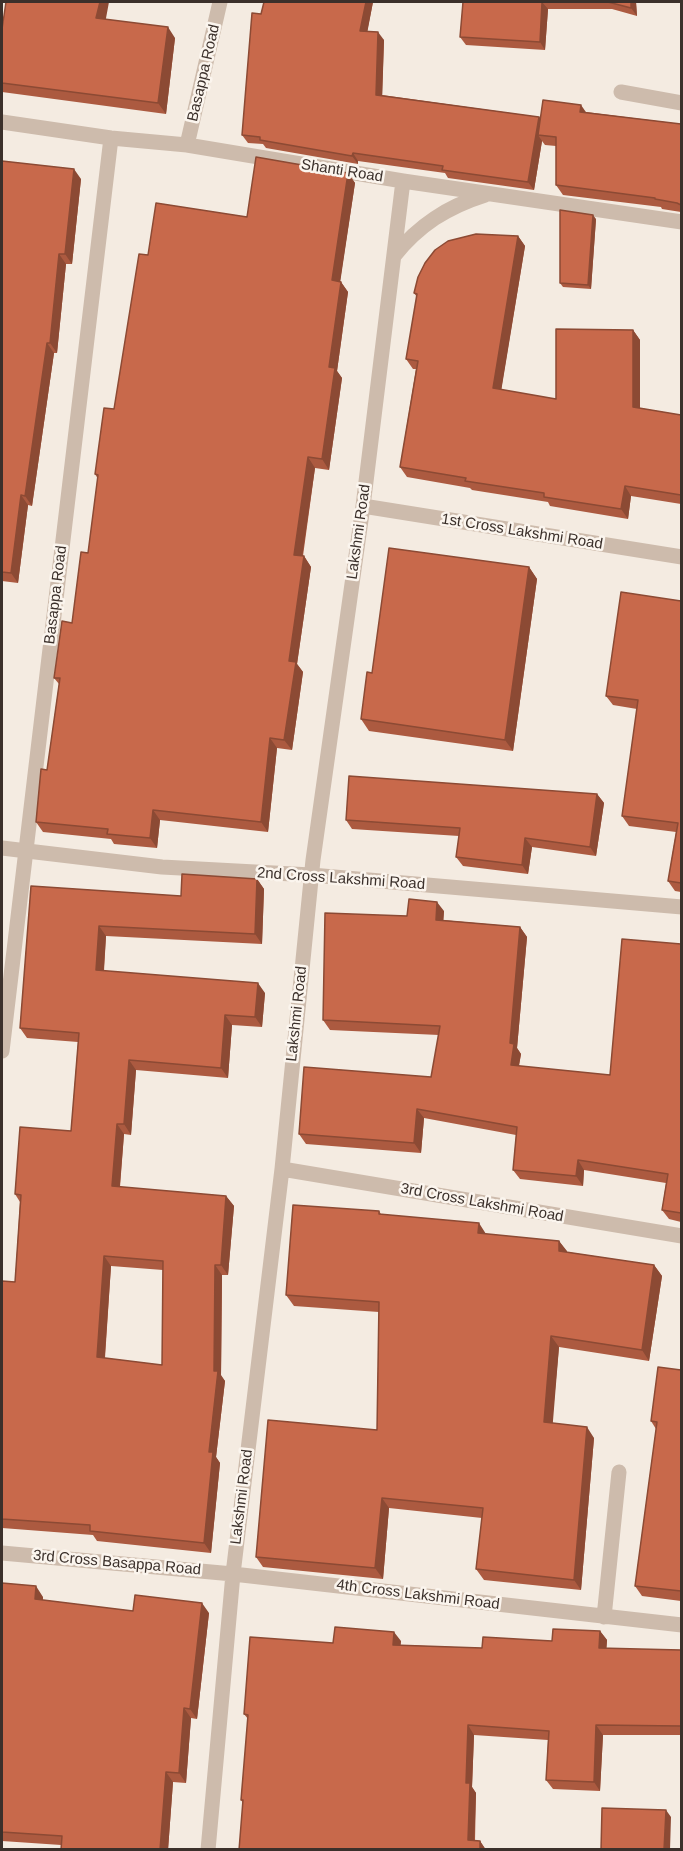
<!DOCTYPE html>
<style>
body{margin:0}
#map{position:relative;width:683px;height:1851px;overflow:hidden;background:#f4ebe1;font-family:Helvetica,sans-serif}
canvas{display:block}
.frame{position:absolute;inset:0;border:3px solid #3b302b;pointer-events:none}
</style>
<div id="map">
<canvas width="683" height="1851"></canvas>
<div class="frame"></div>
</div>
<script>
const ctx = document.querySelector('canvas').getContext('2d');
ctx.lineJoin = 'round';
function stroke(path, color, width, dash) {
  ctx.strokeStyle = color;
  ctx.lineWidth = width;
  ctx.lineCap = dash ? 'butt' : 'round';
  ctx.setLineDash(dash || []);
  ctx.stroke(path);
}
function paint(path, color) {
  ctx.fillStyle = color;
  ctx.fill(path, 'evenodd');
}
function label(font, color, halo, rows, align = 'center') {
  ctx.font = font + ' Helvetica,sans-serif';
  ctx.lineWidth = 5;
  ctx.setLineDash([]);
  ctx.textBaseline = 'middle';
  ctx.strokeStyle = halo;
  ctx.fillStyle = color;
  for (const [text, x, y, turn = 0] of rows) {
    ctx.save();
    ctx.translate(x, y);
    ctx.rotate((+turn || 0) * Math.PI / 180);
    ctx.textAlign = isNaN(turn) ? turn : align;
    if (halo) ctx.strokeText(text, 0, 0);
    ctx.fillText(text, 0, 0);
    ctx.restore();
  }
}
const minor = new Path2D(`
 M621 92 682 103
 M2 122 111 138 187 145 403 181 682 222
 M187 145 220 2
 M394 256C419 225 447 207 485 195
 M363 506 682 557
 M2 848 162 867 311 875 682 907
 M2 1051 111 138
 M282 1169 682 1236
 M2 1553 233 1574 682 1625
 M604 1617 619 1472
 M208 1850 233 1574 282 1169 313 860 363 506 403 181`);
const wall = new Path2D(`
 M264 2H373L367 32 384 40 382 95 539 117 540 119 586 112 681 124V212L662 209 661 207 563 195 556 185V146L545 145 542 141 534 190 448 178 445 173 358 161V164L266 148 263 144 248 143 242 135Z
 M463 2H636L637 16 612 9H548L545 50 466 45 460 37Z
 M106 19 175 38 166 114 2 92V29Z
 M2 161 81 179 72 264H66L57 353H54L32 506 28 505 18 583 2 581Z
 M348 173 355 183 340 281 341 282 348 292 337 371 342 378 329 470 315 468 303 556H304L311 567 297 664 303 672 292 750 277 748 268 832 160 820 157 848 114 844 111 839 43 832 36 822 47 770 59 684 54 678 72 623 88 553 98 479 95 474 114 409 148 255 247 217Z
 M596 219 591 289 563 287 560 283Z
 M518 236 525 246 501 390 556 399 633 330 640 340V408L681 415V504L631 496 628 519 550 506 548 502 472 490 470 488 407 477 400 467 416 369H413L406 359 417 297 414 293Z
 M529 567 537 579 513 751 369 731 361 719 372 673Z
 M681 601V892L675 891 668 881 676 832 629 826 622 816 637 709 613 705 606 696Z
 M597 794 604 803 596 856 532 847 528 874 463 866 456 857 459 836 352 829 346 820Z
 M257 879 264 889 262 944 106 936 104 971 265 993 262 1027 232 1025 228 1078 136 1070 131 1135 124 1134 120 1187 226 1196 234 1206 228 1275H222L221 1376 225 1381 216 1457 220 1463 211 1553 97 1541 93 1535 2 1528V1281L15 1282 20 1202 15 1194 71 1131 78 1042 27 1038 20 1028 31 886 181 896ZM111 1266 163 1270 162 1365 105 1358Z
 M444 911 443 920 520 927 527 937 517 1048 521 1054 519 1066 610 1075 681 944V1222L669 1219 662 1210 666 1183 584 1170 583 1186 520 1179 513 1170 516 1135 424 1118 421 1153 306 1144 299 1134 431 1077 439 1035 330 1030 323 1020 407 916Z
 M379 1211 381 1214 486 1234 559 1241 567 1252 654 1265 662 1276 649 1361 559 1347 552 1423 594 1438 581 1590 484 1580 476 1569 482 1518 389 1508 383 1579 263 1567 256 1557 377 1430 379 1312 294 1306 286 1295Z
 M681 1370V1601L642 1596 635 1586 656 1429 651 1421Z
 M2 1583 43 1597V1600L133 1611 209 1613 197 1719 191 1718 186 1783 173 1782 168 1850H61V1845L2 1841Z
 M600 1631 607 1640 606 1649 681 1650V1735H603L600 1791 553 1789 546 1780 548 1740 474 1735 472 1787 476 1793 475 1841H480L486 1850H239L243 1803 241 1800 248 1719 244 1714 333 1643 401 1641 400 1645 482 1648 552 1641Z`);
const shadedWall = new Path2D(`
 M100 2H109L104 29 96 18Z
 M366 2H373L366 39 360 31Z
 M542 2 548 9 545 50 540 42Z
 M631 2H636L637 16 631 8Z
 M168 27 175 38 166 114 158 103Z
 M378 32 384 40 382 103 376 95Z
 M581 105 588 115 580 112Z
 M539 117 545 125 538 135 542 141 534 190 528 182Z
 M353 153 358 161V164L352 156Z
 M74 169 81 179 72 264 65 254Z
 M348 173 355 183 339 290 332 280Z
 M593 215 596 219 591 289 588 285Z
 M518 236 525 246 500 398 493 388Z
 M59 254 66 264 57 353 50 343Z
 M341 282 348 292 337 371 342 378 329 470 322 459 329 367Z
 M633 330 640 340V417L633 407Z
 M47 343 54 353 32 506 25 496Z
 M308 457 315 468 301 565 294 555Z
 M625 486 631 496 628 519 621 509Z
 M21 495 28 505 18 583 11 573Z
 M304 556 311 567 297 664 303 672 292 750 284 740 289 661Z
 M529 567 537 579 513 751 505 740Z
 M270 738 277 748 268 832 261 822Z
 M597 794 604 803 596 856 590 847Z
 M153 810 160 820 157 848 150 838Z
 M525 838 532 847 528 874 522 865Z
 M257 879 264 889 262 944 255 934Z
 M437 902 444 911 443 929 436 920Z
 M99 926 106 936 103 981 96 970Z
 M520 927 527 937 517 1048 521 1054 517 1075 511 1065 510 1043Z
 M258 983 265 993 262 1027 255 1017Z
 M225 1015 232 1025 228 1078 221 1068Z
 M129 1060 136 1070 131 1135 124 1124Z
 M417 1109 424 1118 421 1153 414 1143Z
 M117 1124 124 1134 119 1196 112 1186Z
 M578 1160 584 1170 583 1186 576 1176Z
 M226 1196 234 1206 228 1275 221 1265Z
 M479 1223 486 1234 485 1244 478 1233Z
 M559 1241 567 1251 566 1261 559 1251Z
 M104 1256 111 1266 104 1368 97 1357Z
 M215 1265 222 1275 221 1375 225 1381 216 1457 220 1463 211 1553 204 1543 214 1371Z
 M654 1265 662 1276 649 1361 642 1350Z
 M551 1336 559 1347 552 1433 544 1422Z
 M587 1427 594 1438 581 1590 574 1580Z
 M382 1498 389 1508 383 1579 375 1568Z
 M36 1586 43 1597 42 1609 35 1599Z
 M202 1603 209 1613 197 1719 190 1709Z
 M600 1631 607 1640 606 1658 599 1648Z
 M394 1632 401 1641 400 1654 393 1645Z
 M184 1708 191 1718 186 1783 179 1773Z
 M468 1725 474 1735 472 1787 476 1793 474 1849 468 1840 466 1783Z
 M596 1725 603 1735 600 1791 594 1782Z
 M166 1772 173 1782 168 1850H160Z
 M666 1810 671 1817 670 1850H664Z
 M480 1841 486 1850H480Z`);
const building = new Path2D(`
 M6 2H100L96 18 168 27 158 103 2 83V29Z
 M264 2H366L360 31 378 32 376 95 539 117 528 182 442 170 443 166 353 153 352 156 260 140V137L242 135 252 13 261 14Z
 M463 2H542L540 42 460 37Z
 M608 2H631V8Z
 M543 100 581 105 580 112 681 124V205L677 203 655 199V198L556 185V137L538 135Z
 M256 157 348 173 332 280 341 282 329 367 335 368 322 459 308 457 294 555 304 556 289 661 296 662 284 740 270 738 261 822 153 810 150 838 107 834 108 829 36 822 41 769 47 770 60 678H54L62 621 72 623 81 552 88 553 98 475 95 474 104 408 114 409 139 254 148 255 156 203 247 217Z
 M2 161 74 169 65 254H59L50 343H47L25 496 21 495 11 573 2 572Z
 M560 210 593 215 588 285 560 283Z
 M476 234 518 236 493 388 556 399V329L633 330V407L681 415V495L625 486 621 509 544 497V493L465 481 466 478 400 467 418 361 406 359 417 294 414 293 418 277 425 263 435 250 448 241Z
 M389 548 529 567 505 740 361 719 367 672 372 673Z
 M621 592 681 601V883L668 881 678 823 622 816 638 700 606 696Z
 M349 776 597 794 590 847 525 838 522 865 456 857 460 828 346 820Z
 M182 874 257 879 255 934 99 926 96 970 258 983 255 1017 225 1015 221 1068 129 1060 124 1124H117L112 1186 226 1196 221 1265H215L214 1371H218L209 1452H213L204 1543 90 1531V1525L2 1519V1281L15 1282 21 1195 15 1194 20 1127 71 1131 79 1033 20 1028 31 886 181 896ZM104 1256 163 1261 162 1365 97 1357Z
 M409 899 437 902 436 920 520 927 510 1043 514 1044 511 1065 610 1075 622 939 681 944V1213L662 1210 668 1174 578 1160 576 1176 513 1170 517 1127 417 1109 414 1143 299 1134 304 1067 431 1077 440 1026 323 1020 325 913 407 916Z
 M293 1205 379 1211V1214L479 1223 478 1233 559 1241V1251L654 1265 642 1350 551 1336 544 1422 587 1427 574 1580 476 1569 483 1508 382 1498 375 1568 256 1557 268 1420 377 1430 379 1302 286 1295Z
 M658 1367 681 1370V1591L635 1586 657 1422 651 1421Z
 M2 1583 36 1586 35 1599 133 1611 135 1595 202 1603 190 1709 184 1708 179 1773 166 1772 160 1850H61L62 1836 2 1832Z
 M335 1627 394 1632 393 1645 482 1648 483 1637 552 1641 553 1629 600 1631 599 1648 681 1650V1726L596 1725 594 1782 546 1780 549 1731 468 1725 466 1783H470L468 1840 480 1841V1850H239L243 1800H241L248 1715 244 1714 250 1637 333 1643Z
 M602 1808 666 1810 664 1850H601Z`);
const streetNames = [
 ["Basappa Road",204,73,-77],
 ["Shanti Road",342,171,9],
 ["Lakshmi Road",359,532,-82],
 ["1st Cross Lakshmi Road",522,532,9],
 ["Basappa Road",56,595,-83],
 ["2nd Cross Lakshmi Road",341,879,4],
 ["Lakshmi Road",297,1014,-84],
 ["3rd Cross Lakshmi Road",482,1203,10],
 ["Lakshmi Road",242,1497,-83],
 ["3rd Cross Basappa Road",117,1563,5],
 ["4th Cross Lakshmi Road",418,1595,7]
];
stroke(minor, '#cdbbac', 15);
paint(wall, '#ac5a40');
paint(shadedWall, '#8c4a34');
paint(building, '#c8694b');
stroke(building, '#8c4a34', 1.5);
label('15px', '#3b302b', '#fbf5ee', streetNames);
</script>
